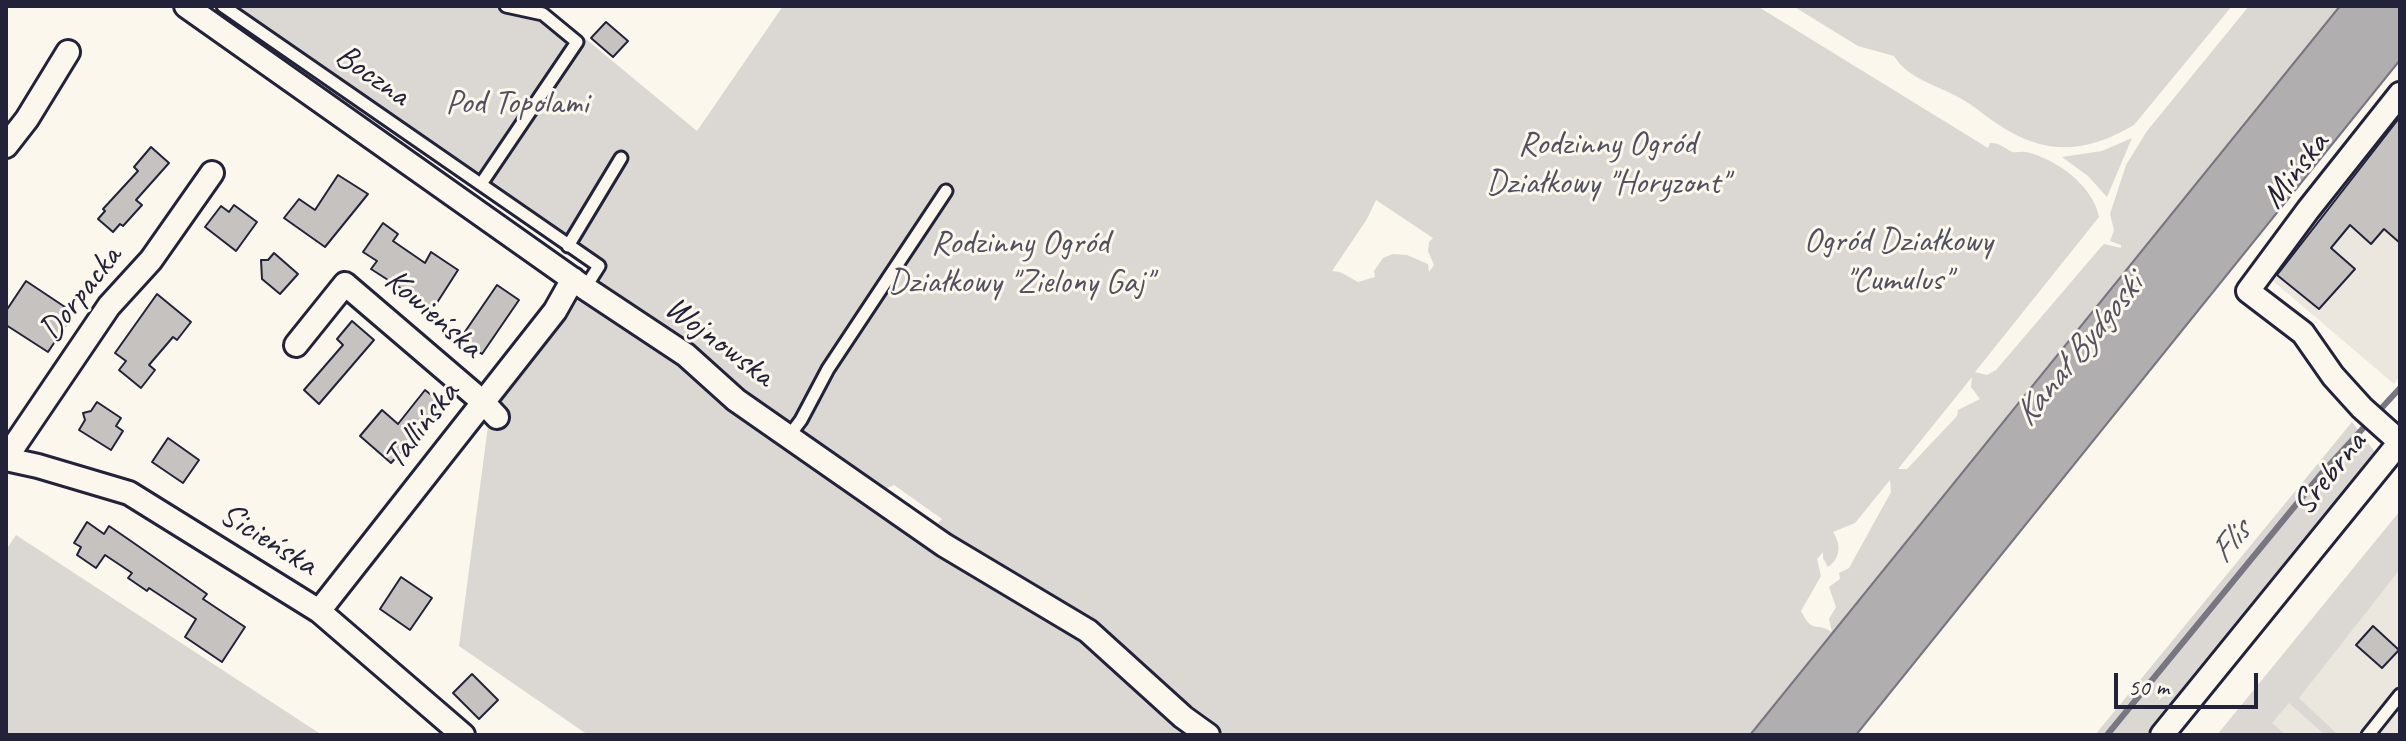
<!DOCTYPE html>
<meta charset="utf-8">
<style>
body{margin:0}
#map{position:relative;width:2406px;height:741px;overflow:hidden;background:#fbf7ec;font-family:Caveat,sans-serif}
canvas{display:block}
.frame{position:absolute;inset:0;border:8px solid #22223b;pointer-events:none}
.scale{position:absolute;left:2114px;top:673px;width:144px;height:36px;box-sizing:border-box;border:4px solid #22223b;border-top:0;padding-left:10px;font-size:24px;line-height:28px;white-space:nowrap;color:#22223b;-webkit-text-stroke:6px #fbf7ec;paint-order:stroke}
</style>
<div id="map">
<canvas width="2406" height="741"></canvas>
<div class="frame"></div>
<div class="scale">50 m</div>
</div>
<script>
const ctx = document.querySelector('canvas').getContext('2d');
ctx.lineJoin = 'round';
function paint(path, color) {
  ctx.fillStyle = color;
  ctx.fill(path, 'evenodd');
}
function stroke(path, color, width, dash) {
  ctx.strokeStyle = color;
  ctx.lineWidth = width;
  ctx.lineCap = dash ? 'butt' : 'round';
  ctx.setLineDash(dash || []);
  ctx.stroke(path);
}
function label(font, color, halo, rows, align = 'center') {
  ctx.font = font + ' Caveat,sans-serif';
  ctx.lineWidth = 6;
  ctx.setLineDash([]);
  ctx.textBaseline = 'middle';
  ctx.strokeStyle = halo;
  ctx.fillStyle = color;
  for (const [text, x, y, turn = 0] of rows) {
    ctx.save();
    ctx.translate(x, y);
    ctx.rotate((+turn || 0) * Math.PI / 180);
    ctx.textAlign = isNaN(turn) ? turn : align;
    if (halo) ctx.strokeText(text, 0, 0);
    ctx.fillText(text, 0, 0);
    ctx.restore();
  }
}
const built = new Path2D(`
 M2400 103V376L2394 384 2266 275Z
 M2400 511V735H2217Z`);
const green = new Path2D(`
 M215 6H546L697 131 783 6H1757L1988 148 1990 143C2002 143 2004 149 2013 152 2017 153 2022 151 2026 152 2057 159 2093 186 2099 217L1975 372 1987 375 1996 370 2101 247 2104 244 2121 248V245L2110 241 2114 230 2110 214 2126 165 2147 131 2249 6H2343L2100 315 2087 319 1750 735H1225L1209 718 943 534 944 528 938 523 942 519 894 485 887 488 888 496 737 389 727 376 591 284 598 276ZM1376 200 1433 238 1429 242 1428 251 1434 265 1429 272 1428 264 1407 255 1393 254 1383 258 1374 271 1375 277 1358 282 1340 272 1332 271 1367 219ZM1972 377 1971 387 1980 399 1958 410 1957 416 1907 469H1898ZM1890 480 1891 492 1849 568 1839 573 1840 579 1829 587 1836 607 1829 619 1832 632C1815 621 1813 635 1801 611L1821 576 1817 559 1823 552V558L1828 567C1841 558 1841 544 1833 532L1855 523Z
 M1793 6H2232L2134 125C2085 154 2044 156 1996 123 1984 115 1973 105 1960 98 1937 85 1908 79 1894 56L1858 46Z
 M2132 138 2107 197 2088 176 2062 157 2102 151Z
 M580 297 620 319 630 334 638 335 694 372 709 391 1054 614 1198 735H588L459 646 488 426 499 411 495 399 570 305Z
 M2352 422 2375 452 2146 735H2095Z
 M2400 511V569L2299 698 2338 735H2325L2289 703 2272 723 2286 735H2217Z
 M16 535 322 735H6V550Z`);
const water = new Path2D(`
 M2340 6H2400V60L1856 735H1750Z`);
const stream = new Path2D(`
 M2107 735 2322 473 2400 388`);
const building = new Path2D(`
 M606 22 628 41 613 57 591 38Z
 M2400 117V243L2384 229 2371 244 2350 225 2331 248 2355 269 2319 309 2277 275Z
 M151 147 169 163 136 200 142 205 123 226 120 224 113 232 98 219 105 211 103 209 138 171 134 167Z
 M338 175 368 194 325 247 284 218 299 199 315 210Z
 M234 205 257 222 236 251 205 227 221 206 229 212Z
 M383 223 398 234 393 241 425 263 431 252 458 270 433 309 371 269 377 261 363 252Z
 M274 253 298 274 280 294 262 279 261 260H268Z
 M26 281 74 313 48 352 6 325V311Z
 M497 285 519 300 482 354 460 339Z
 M157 294 191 322 177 340 173 337 149 365 155 370 141 388 119 370 126 361 115 353Z
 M352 321 374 340 319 404 304 390 343 345 337 339Z
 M425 390 444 405 391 463 360 436 382 410 398 424Z
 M97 402 121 418 116 426 123 431 111 450 79 430 85 420 83 413 91 411Z
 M168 438 199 460 183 483 152 462Z
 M87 522 104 534 109 526 128 539 207 594 203 599 245 627 222 662 185 637 196 619 149 588 147 591 128 578 132 573 105 555 96 568 77 555 81 547 74 543Z
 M401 577 432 598 410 630 380 609Z
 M2373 626 2399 650 2382 668 2356 645Z
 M472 674 498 700 479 719 453 693Z`);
const lane = new Path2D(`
 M223 6 599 266 585 288
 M481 184 577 42 543 14 506 6
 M568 246 621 158
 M789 436 801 420 828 369 946 191
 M2368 735 2400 695`);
const street = new Path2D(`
 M186 6 585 288 686 355 736 400 944 545 1088 631 1183 717 1208 735
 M2400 94 2308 210 2248 291 2303 333 2333 376 2362 408 2400 442
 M6 146 27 119 68 52
 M296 345 345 284 483 402 497 417
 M6 458 109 306 151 260 212 173
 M6 459 38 466 129 493 319 611 463 735
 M319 611 555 311 573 279
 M2162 735 2400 442`);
const streetNames = [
 ["Boczna",372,76,35],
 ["Mińska",2296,171,-52],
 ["Dorpacka",81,294,-52],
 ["Kowieńska",433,314,41],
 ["Wojnowska",719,342,37],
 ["Tallińska",422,426,-52],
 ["Srebrna",2330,474,-51],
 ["Sicieńska",268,540,32]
];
const parkNames = [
 ["Pod Topolami",517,104],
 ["Rodzinny Ogród",1607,145],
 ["Działkowy \"Horyzont\"",1607,184],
 ["Ogród Działkowy",1898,242],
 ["\"Cumulus\"",1898,281],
 ["Rodzinny Ogród",1020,244],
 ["Działkowy \"Zielony Gaj\"",1020,283]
];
const waterNames = [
 ["Kanał Bydgoski",2079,351,-51],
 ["Flis",2231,543,-51]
];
paint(built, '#ebe7df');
paint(green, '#dbd8d3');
paint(water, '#b1aeb0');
stroke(water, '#787681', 2);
stroke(stream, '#787681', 6);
paint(building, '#c6c2c0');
stroke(building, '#22223b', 2);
stroke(lane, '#22223b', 17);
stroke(street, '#22223b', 28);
stroke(lane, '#fbf7ec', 11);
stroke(street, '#fbf7ec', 22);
label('34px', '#22223b', '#fbf7ec', streetNames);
label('34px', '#505061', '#fbf7ec', parkNames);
label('italic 36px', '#545364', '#fbf7ec', waterNames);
</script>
